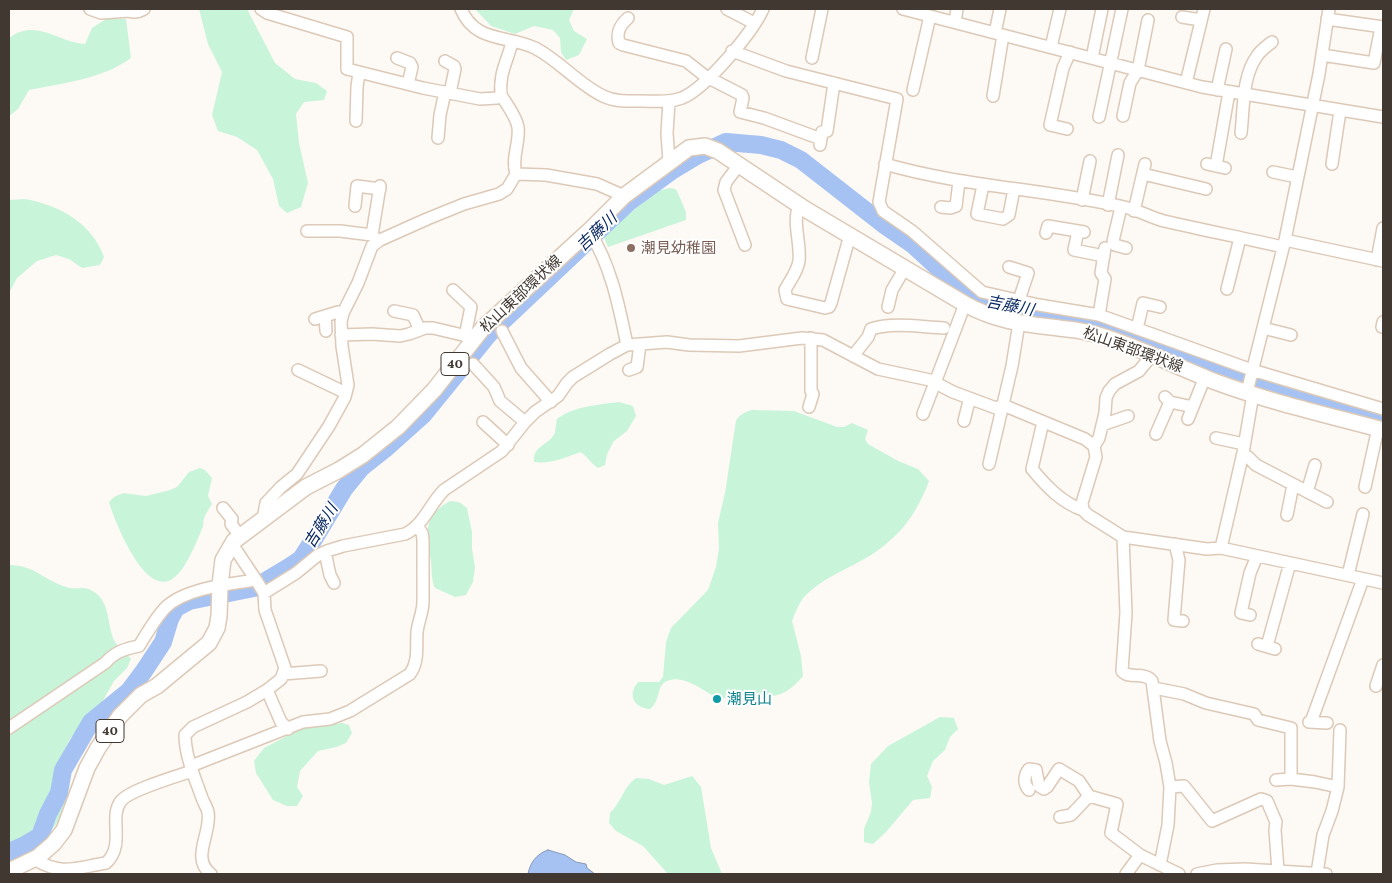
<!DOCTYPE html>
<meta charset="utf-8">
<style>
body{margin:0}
#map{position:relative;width:1392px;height:883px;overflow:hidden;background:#fdf9f5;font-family:"Crimson Pro",serif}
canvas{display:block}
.frame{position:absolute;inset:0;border:10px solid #403831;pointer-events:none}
</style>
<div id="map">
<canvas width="1392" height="883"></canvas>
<div class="frame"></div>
</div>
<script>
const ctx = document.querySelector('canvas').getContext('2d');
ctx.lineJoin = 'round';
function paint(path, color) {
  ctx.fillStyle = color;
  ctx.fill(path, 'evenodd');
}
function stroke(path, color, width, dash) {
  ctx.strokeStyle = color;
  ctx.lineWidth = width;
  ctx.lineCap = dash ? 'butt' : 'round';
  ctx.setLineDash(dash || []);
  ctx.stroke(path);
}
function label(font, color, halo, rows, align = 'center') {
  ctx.font = font + ' "Crimson Pro","Noto Sans JP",serif';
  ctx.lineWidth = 4;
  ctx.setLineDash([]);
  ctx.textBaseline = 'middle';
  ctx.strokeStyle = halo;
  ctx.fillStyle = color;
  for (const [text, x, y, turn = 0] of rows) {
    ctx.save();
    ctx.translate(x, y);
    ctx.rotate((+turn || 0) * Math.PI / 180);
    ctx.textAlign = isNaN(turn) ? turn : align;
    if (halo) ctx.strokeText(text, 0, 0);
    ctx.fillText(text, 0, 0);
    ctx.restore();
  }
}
const green = new Path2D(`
 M199 9H247L275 63 295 79 316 83 327 91 324 100 304 102 296 114 299 143 308 183 301 207 287 213 279 206 273 179 257 150 237 137 218 131 212 115 222 72 208 44Z
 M475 9H574L569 20 574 31 587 39 579 55 566 60 561 52 560 38 553 30 534 26 515 34 491 26Z
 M106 19H126L131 58C102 79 64 83 29 90L18 109 9 116V38C36 18 57 42 85 44L92 28Z
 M670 188 675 189 677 191 686 212V220L608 247 604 238 606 233 657 191Z
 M25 199C59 205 92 223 104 257L100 265 82 268 69 259 56 255 37 261 17 278 9 293V200Z
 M619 402 633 406 636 416 627 431 614 441 607 454 605 465 598 468C590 463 588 456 580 452 565 458 550 464 534 462 532 445 551 445 555 432 556 428 556 423 557 419 574 406 598 405 619 402Z
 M752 410 794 411 837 427H844L852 423 868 430 865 439 868 444 898 461 918 469 929 481C919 507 908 526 886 544 862 565 827 573 804 597 799 603 795 613 792 621L801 656 803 676C782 701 773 695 744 697 732 698 722 700 710 694 698 687 682 675 667 681 656 685 661 701 650 709 634 708 627 695 638 682H659L663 677 666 642 671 628 708 590 716 567 719 549 718 523 725 493 736 421C740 414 745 412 752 410Z
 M200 468 205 470 212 478 208 496 212 504C209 509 206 513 204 518 203 522 204 525 202 529 196 543 187 566 176 576 147 604 115 522 109 502L114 497 123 493 146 496 170 490 177 487 189 472Z
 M450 501 459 502 467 508 472 532V549L475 567 473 582 466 595 455 597 435 588C431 580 432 570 431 561 427 534 421 517 450 501Z
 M9 565C35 565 43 580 66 587 78 591 85 583 98 595 111 608 107 627 115 642 119 648 126 653 131 659L127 668 114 681 97 711 82 725 70 739 60 760 57 774 68 784C64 828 48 839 9 854Z
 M940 717 954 718 958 729 950 737 945 750 933 761 927 776 932 787 930 798 913 800 886 832 873 844 864 842V829L871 812 872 803 869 782 871 764 888 746Z
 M342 723 349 725 352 733 346 743 336 747 318 751 300 771 297 787 303 796 297 806H287L273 800 256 773 254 761 264 748 302 728Z
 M692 776 701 787 711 848 722 874H668L643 846 616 831 609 823 610 813C621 803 623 787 636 778L649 779 664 785Z`);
const water = new Path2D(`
 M548 850 565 855 576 862 586 864 587 868 595 874H528C530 863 536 854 548 850Z`);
const river = new Path2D(`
 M9 852 25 845 40 836 48 814 59 793 63 770 91 722 129 691 144 671 163 642 170 619 176 608 189 601 254 588 289 567 301 559 314 539 344 489 361 468 385 449 423 415 488 335 629 202 673 170 698 155 726 142 761 145 781 150 801 160 883 224 912 244 962 290 976 299 987 303 1021 310 1093 322 1227 373 1383 419`);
const minor = new Path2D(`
 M90 9 101 13 129 11
 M129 9V11C135 13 139 12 144 9
 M261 9 267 13 347 37V69L423 88 480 99 497 98 501 95C499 72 507 63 512 42
 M461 9C475 43 508 35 535 48 560 61 578 84 603 96 615 102 628 101 641 101 654 101 669 103 682 98 706 88 752 33 763 9
 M727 9 754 23
 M903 9 1202 87 1383 117
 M1182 17 1201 20
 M628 18C620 25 616 32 619 43L623 45 686 61 705 76 742 95 743 98 740 112 764 118 821 139
 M1327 19 1383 27
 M955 22 957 9
 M995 33 1000 9
 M1051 47 1060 9
 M732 51 786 71 897 99 879 202 883 211 912 231 982 292 1039 305 1099 315 1252 370 1383 409
 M1322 55 1374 63 1381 27
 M397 58 410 63 412 67 408 84
 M812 58 822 9
 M1092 58 1102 9
 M445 61 454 66 455 69 450 93
 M1186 83 1204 9
 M913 90 930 16
 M1217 90 1226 49
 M501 95C507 105 516 116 518 127 520 143 511 158 516 174
 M993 96 1003 35
 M1123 116 1130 83 1138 70 1148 20
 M1099 117 1122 9
 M356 121 357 87 359 72
 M1067 129 1050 125 1063 68 1070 52
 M1241 133C1244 107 1242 77 1257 56 1261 50 1267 46 1272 42
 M438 138 440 115 445 92
 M820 145 822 132 827 131 834 83
 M669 162 667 133 669 101
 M885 164C964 187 1048 189 1128 208 1140 211 1152 218 1164 221 1203 230 1243 238 1283 247
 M1207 164 1225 168
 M1332 164 1340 111
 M739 165 726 182 724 190 745 245
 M1216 166 1229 92
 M1273 172 1297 177
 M1143 174 1206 189
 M983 185 977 214 1003 219 1009 215 1014 189
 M1082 200 1090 161
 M799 205C792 222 801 243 799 261 797 273 790 280 785 290L787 299 825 308 829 307 831 303 850 235
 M1108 205 1118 155
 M355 206 357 186 380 189
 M941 207 950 208 956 206 959 181
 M1121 207 1113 241 1115 245 1126 248
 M1134 211 1145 164
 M307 231H340L372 235 378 241
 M589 231C611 265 619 306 627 345
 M1078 231 1074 250 1104 256
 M1046 233 1048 226 1084 232
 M372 235 380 186
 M1285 240 1383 261
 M1377 260 1383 228
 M1009 267 1028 273 1019 300
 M1227 289 1240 238
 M453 290 471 307 465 336
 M888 307 892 290 905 268
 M394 311 413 315 420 330
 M1099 315 1105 279 1101 273 1105 248
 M325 316 326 331
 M315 319 338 312 343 313
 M1382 327 1383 322
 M1263 328 1291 335
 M1137 329 1143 303 1160 307
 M502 331 521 368 551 402
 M341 335 372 334 400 336 409 334 425 328H433L475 338
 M853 356 868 337 871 329C894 322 920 327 944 328
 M473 364 494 387 500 401 525 422
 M298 370 346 393
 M629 370 637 367 640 344
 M1247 392 1285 240 1319 74 1329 9
 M1165 397 1170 402 1193 407
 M809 407 813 394 811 391V338
 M923 414 965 304
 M1188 419 1205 377
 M964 421 968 405 972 399
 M483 422 508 445
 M1043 422 1032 469C1046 486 1062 503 1083 510
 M1102 425 1128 416
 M1156 434 1170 402
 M1216 438 1244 444
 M1094 446 1099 438 1105 413 1106 398 1109 391 1115 384 1139 371 1152 355
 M1242 456 1248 457 1256 465 1327 502
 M989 464 1012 366 1019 323
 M1365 487 1378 428
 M1307 492 1315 465
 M223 508 232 519 231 524 240 536
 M1287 515 1293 485
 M263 519 266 503 281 487 297 474 329 426 345 397 348 385 342 346 341 322 343 313 358 283 372 246 380 240 427 219 464 204 499 194 507 189 516 174 546 175 597 184 624 196
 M1123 537 1126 613 1122 671C1130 680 1144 671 1152 681L1160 741 1166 763 1170 787 1168 825 1160 865
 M232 544 256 580
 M1175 544 1179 560 1174 620 1183 621
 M1221 548 1243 453 1253 394
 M325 552 330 575 334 583
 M1348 575 1363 514
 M1250 615 1241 613 1250 573 1257 556
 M1258 644 1275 649
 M1267 646 1290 563
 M283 674 321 671
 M1376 686 1383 665
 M1154 688 1184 694 1206 703 1254 714 1258 720 1291 728V779L1315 782 1338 787 1332 811 1323 835 1317 873
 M267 690 281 722 288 729
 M1309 722 1327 723
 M1311 722 1363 579
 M9 728 105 663C115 652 124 649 139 646 147 633 155 619 165 608 185 588 230 584 256 580L264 593 296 573 318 555 327 551 343 546 405 534C423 526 430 504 444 490L502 451 525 422 535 412 558 396 567 383 573 377 610 354 627 345 667 342 689 345 739 346 802 338 823 340 878 369 930 380 953 392 996 408 1003 405 1085 439 1094 446 1096 457 1082 503 1083 510 1088 515 1123 537 1207 549 1221 548 1383 583
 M191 766 303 722 330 719 350 711 410 674C419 661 416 648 417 632 418 622 423 612 423 602 423 581 423 560 423 539L422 533 417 526
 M1276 780 1291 779
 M1170 787 1184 786 1212 821 1261 799 1267 801 1276 822 1275 830 1278 871
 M1338 787 1340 730
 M1029 790C1023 784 1024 775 1029 769L1036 770 1039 786 1044 789 1047 787 1059 769 1079 781 1089 796 1117 804 1111 833 1140 855 1179 874
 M1060 817 1071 815 1089 796
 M34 859C62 876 75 868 106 863 126 845 108 817 121 801 129 790 178 776 192 771
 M211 874C190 858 212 833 208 812 207 808 204 803 202 798 195 778 185 756 185 735L193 727 247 702 267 690 281 679 285 668 265 610 264 593
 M1126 874 1140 855
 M1197 874 1217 870 1245 869 1326 874`);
const major = new Path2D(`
 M9 871 38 857 53 844 64 830 87 768 98 748 120 716 141 695 157 686 209 643 217 628 219 616 220 585 223 560 234 541 306 487 339 470 363 455 398 427 434 390 483 328 589 231 624 196 689 148 705 146 718 151 805 209 965 304C999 323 1029 324 1067 329 1083 330 1099 335 1114 340 1149 352 1182 369 1216 382 1270 402 1327 415 1383 430`);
const markers = [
 [631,248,5,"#8d6e63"],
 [717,699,5,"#0f9aa8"]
];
const shields = [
 [455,364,28],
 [110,731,28]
];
const shieldNames = [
 ["40",455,364],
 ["40",110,731]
];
const educationNames = [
 ["潮見幼稚園",641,248]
];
const streetNames = [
 ["松山東部環状線",521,294,-43],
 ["松山東部環状線",1133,350,20]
];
const cultureNames = [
 ["潮見山",727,699]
];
const waterNames = [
 ["吉藤川",597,232,-43],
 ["吉藤川",1010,306,11],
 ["吉藤川",321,526,-58]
];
paint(green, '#c8f4da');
paint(water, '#a5c2f2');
stroke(water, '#8799b8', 1);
stroke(river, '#a5c2f2', 18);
stroke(minor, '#dcc9b7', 14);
stroke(major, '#dcc9b7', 18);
stroke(minor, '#fff', 11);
stroke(major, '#fff', 15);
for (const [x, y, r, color] of markers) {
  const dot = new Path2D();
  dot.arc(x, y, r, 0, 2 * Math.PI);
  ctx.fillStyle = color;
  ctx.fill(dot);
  stroke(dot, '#fff', 2);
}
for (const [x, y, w] of shields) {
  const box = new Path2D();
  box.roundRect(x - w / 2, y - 11.5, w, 23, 4);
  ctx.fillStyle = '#fff';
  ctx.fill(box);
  stroke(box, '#403831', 1);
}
label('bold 14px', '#403831', null, shieldNames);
label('15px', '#785e54', '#fff', educationNames, 'left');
label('15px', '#403831', '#fff', streetNames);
label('15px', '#0d838f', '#fff', cultureNames, 'left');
label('italic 16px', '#092961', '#fff', waterNames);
</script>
